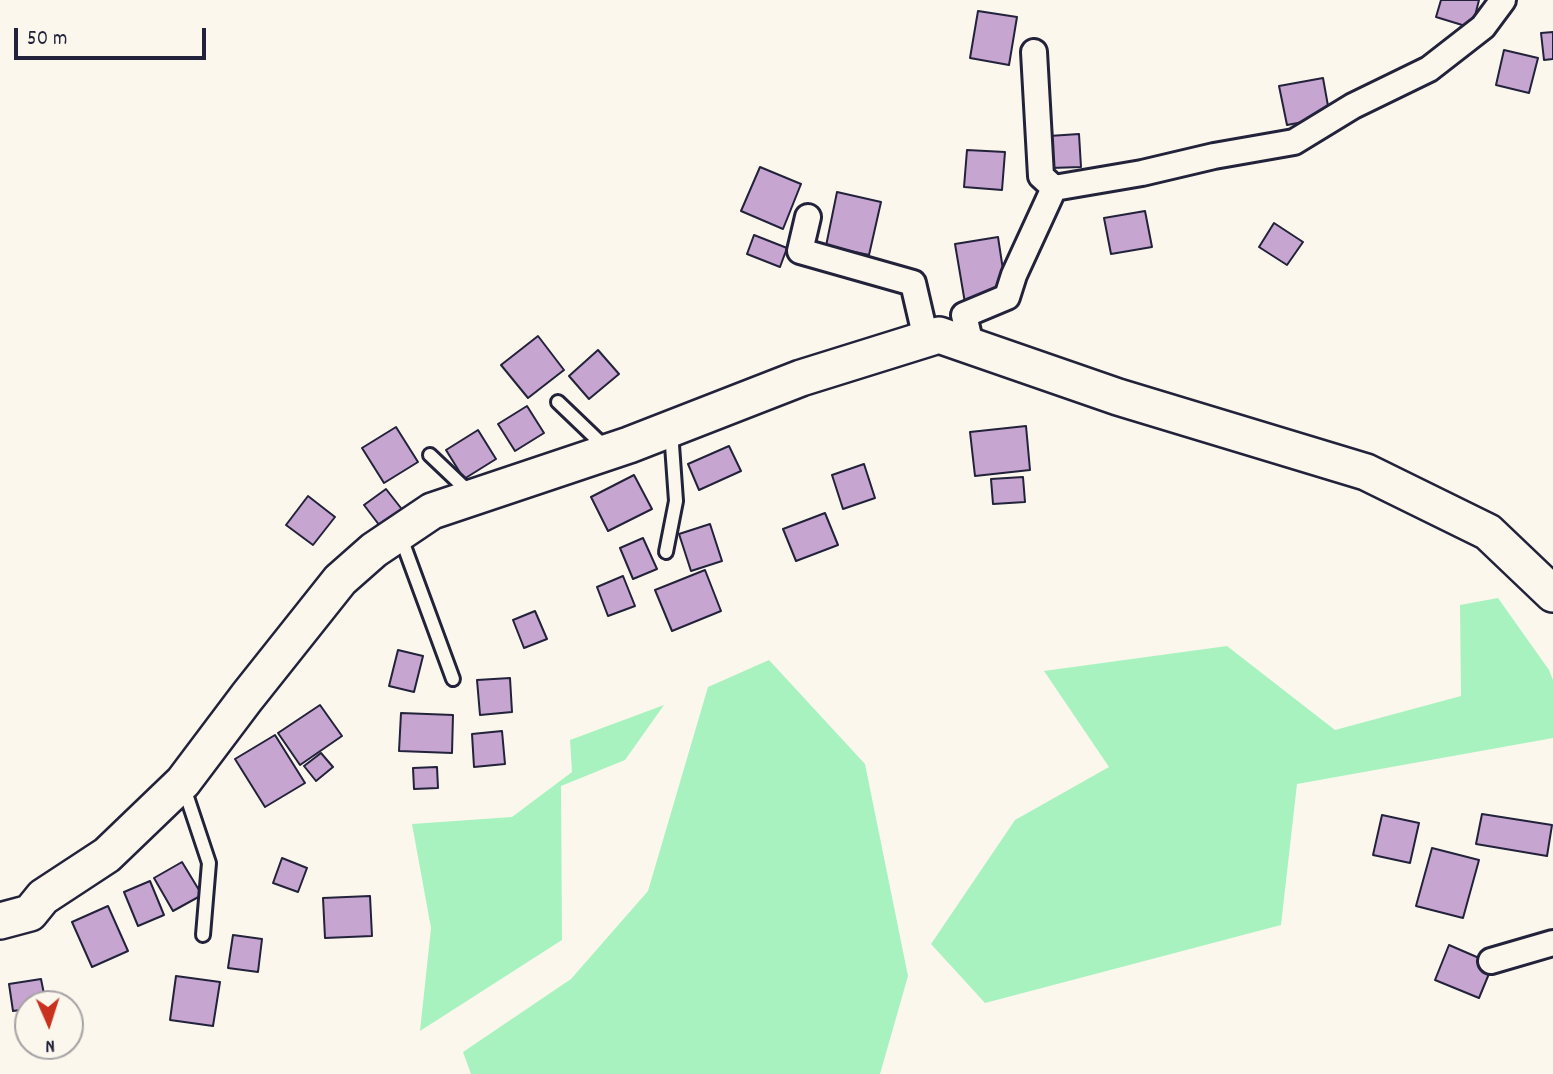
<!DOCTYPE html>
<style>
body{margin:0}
#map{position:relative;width:1553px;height:1074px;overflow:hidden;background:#fbf7ec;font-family:Dekko,sans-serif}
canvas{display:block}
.north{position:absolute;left:14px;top:990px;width:70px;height:70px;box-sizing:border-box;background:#fbf7ec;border:2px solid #a4a2a5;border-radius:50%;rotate:177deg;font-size:19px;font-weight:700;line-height:28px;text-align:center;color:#22223b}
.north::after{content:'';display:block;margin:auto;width:24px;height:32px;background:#c8321e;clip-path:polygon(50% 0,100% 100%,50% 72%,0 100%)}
.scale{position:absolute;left:14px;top:28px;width:192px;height:32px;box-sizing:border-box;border:4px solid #22223b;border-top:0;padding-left:9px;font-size:21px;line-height:24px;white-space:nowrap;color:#22223b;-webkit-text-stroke:5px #fbf7ec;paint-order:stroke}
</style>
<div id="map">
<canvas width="1553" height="1074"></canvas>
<div class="north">N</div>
<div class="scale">50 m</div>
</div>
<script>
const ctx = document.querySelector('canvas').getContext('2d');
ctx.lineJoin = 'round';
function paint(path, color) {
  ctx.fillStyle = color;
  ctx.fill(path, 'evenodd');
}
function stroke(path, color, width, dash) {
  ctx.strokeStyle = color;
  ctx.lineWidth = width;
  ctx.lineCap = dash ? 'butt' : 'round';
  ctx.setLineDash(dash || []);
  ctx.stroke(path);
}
const green = new Path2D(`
 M1498 598 1549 670 1553 680V738L1297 784 1281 925 985 1003 931 944 1015 820 1109 767 1044 671 1227 646 1335 730 1461 696 1460 605Z
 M769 660 865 764 908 976 880 1074H471L463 1052 571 979 648 891 708 687Z
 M664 705 625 760 561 786 562 940 420 1031 431 928 412 824 512 817 572 772 570 740Z`);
const building = new Path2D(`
 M1441 0H1479L1472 28 1436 17Z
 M978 11 1017 17 1009 65 970 58Z
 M1553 32V59L1544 60 1541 33Z
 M1504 50 1538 58 1529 93 1496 85Z
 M1323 78 1330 117 1287 125 1279 86Z
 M1079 134 1081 167 1051 168 1049 136Z
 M967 150 1005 152 1002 190 964 187Z
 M760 167 801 184 783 229 741 211Z
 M837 192 881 202 869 255 826 246Z
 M1145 211 1152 247 1111 254 1104 218Z
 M1274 223 1303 242 1287 265 1259 247Z
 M754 235 787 248 780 267 747 254Z
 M998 237 1007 296 965 303 955 244Z
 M538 336 564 370 528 398 501 365Z
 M598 350 619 374 589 399 569 376Z
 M527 406 544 433 515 451 498 424Z
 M1026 426 1030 470 975 476 970 432Z
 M396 427 418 462 384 483 362 448Z
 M478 430 496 459 464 479 446 450Z
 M729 446 741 471 699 490 688 464Z
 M864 464 875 498 843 509 832 475Z
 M634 475 652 509 608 531 591 497Z
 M1023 477 1025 502 993 504 991 479Z
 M386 489 408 517 386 534 364 505Z
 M308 496 335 517 313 545 286 525Z
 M825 513 838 545 796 561 783 529Z
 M710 524 722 561 691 571 679 534Z
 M643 538 657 569 633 579 620 548Z
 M705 570 721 611 672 631 655 590Z
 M623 576 635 606 608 616 597 587Z
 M535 611 547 639 524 648 513 620Z
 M398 650 423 656 414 692 389 686Z
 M510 678 512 712 480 715 477 680Z
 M320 705 342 736 300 765 278 733Z
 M401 713 453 715 452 753 399 751Z
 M502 731 505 764 474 767 472 734Z
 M275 735 305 783 265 807 235 759Z
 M321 753 333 767 316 781 304 766Z
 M437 767 438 788 414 789 413 768Z
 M1482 814 1552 825 1547 856 1476 844Z
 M1382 815 1419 823 1410 863 1373 855Z
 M1432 848 1479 860 1463 918 1416 906Z
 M282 858 307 868 298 892 273 883Z
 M182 862 202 895 173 911 154 878Z
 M150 881 164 915 138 926 124 892Z
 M370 896 372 936 325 938 323 898Z
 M108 906 128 951 92 967 72 922Z
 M233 935 262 939 258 972 228 968Z
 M1449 945 1493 964 1479 998 1435 980Z
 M176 976 220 982 213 1026 170 1020Z
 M41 979 46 1004H28V1009L13 1011 9 984Z`);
const lane = new Path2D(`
 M558 402 606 448
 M430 455 470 493
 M400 535 453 679
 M666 552 676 501 671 431
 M183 785 209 863 203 935`);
const street = new Path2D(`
 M1034 52 1041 176 1054 188
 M808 217 800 251 913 283 926 339
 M971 345 964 315 1007 297 1014 275 1054 188 1142 173 1214 156 1294 142 1353 106 1429 69 1483 27 1503 0
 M1491 961 1553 943`);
const secondary = new Path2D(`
 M0 921 30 913 43 897 107 855 183 782 247 697 340 580 374 550 432 511 629 445 801 378 939 335 1118 397 1366 472 1488 532 1553 594`);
paint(green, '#a8f2c0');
paint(building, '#c6a5d0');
stroke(building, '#22223b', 2);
stroke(lane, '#22223b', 18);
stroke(street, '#22223b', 30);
stroke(secondary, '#22223b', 40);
stroke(lane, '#fbf7ec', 12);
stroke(street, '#fbf7ec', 24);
stroke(secondary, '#fbf7ec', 35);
</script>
